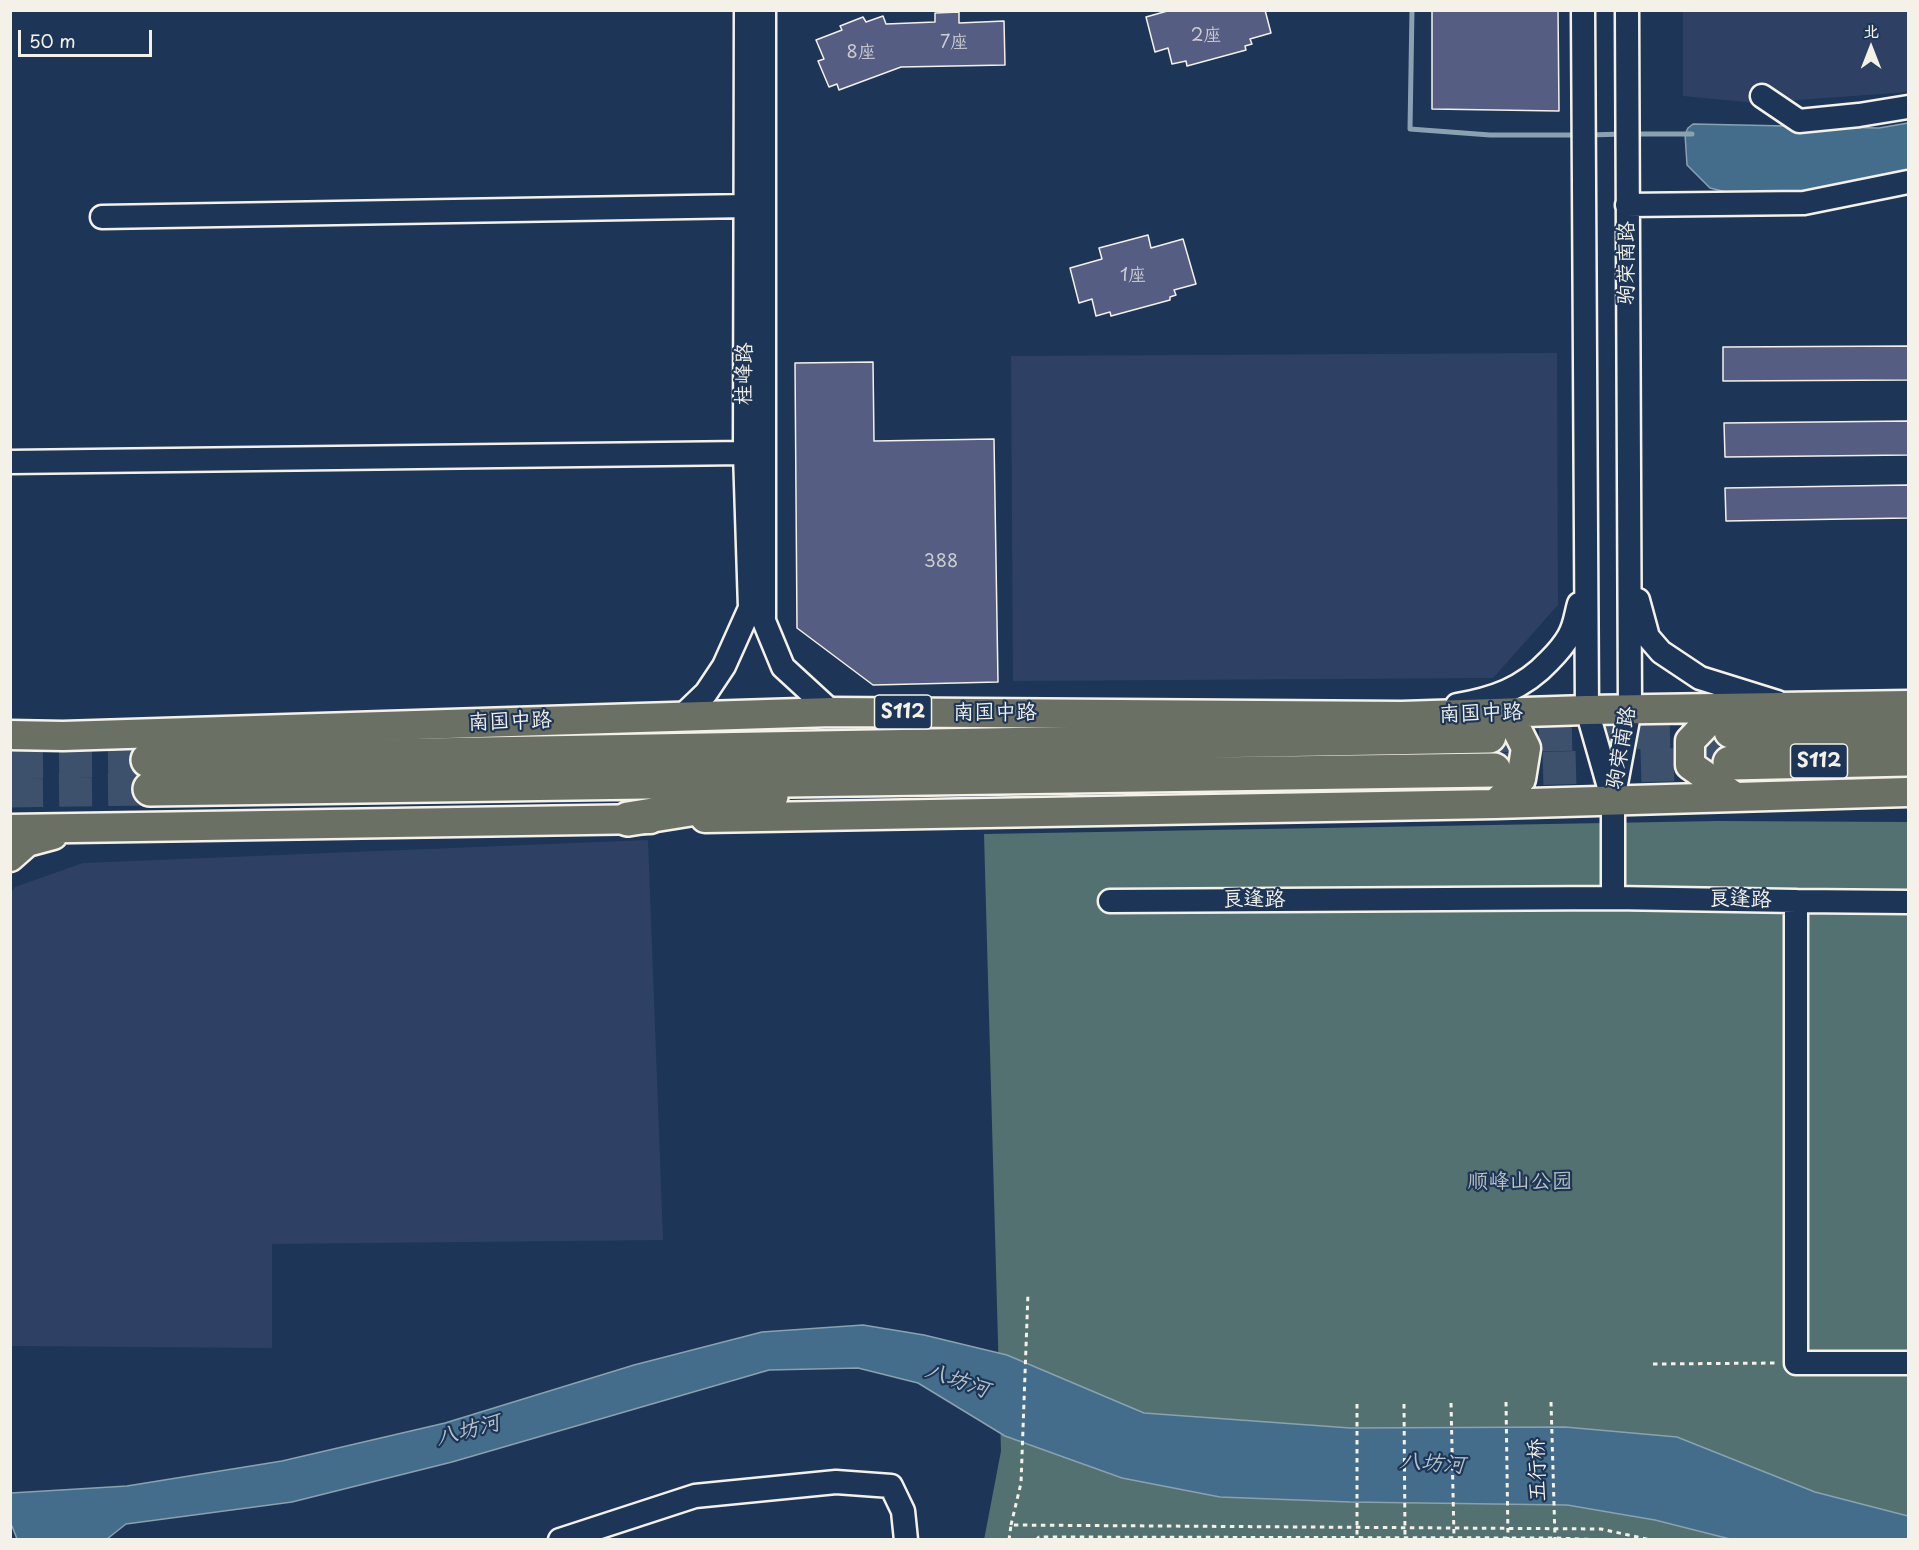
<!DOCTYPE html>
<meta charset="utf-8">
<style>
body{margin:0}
#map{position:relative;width:1919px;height:1550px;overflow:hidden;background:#1d3557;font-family:"Playpen Sans","LXGW WenKai TC",sans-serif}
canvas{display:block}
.frame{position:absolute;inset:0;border:12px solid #f4f1e8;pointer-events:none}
.north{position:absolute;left:1841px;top:18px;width:60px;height:60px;-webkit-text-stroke:4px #1d3557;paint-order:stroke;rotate:0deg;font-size:16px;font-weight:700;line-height:24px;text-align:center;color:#f4f1e8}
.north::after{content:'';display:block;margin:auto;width:21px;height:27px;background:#f4f1e8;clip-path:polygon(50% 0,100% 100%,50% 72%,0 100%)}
.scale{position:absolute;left:18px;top:30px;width:134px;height:27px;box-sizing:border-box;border:3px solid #f4f1e8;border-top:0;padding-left:8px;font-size:18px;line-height:21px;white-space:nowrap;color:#f4f1e8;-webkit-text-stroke:4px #1d3557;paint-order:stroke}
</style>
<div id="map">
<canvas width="1919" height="1550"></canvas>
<div class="frame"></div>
<div class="north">北</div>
<div class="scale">50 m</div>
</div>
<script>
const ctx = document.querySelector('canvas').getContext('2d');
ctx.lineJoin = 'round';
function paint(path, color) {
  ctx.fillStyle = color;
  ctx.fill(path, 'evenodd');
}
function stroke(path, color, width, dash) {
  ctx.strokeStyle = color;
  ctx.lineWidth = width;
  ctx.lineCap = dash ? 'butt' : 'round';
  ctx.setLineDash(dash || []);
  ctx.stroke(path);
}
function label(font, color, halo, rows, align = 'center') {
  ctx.font = font + ' "Playpen Sans","LXGW WenKai TC",sans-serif';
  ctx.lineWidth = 4.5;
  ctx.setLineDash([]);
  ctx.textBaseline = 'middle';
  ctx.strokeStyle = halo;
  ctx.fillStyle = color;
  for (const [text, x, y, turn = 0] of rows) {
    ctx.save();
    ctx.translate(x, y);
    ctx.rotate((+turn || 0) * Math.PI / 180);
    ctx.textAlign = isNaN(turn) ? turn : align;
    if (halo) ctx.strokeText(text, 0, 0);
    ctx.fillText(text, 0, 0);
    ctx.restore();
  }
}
const built = new Path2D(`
 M1683 11H1908V92L1756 103 1683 96Z
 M1557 353 1558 605 1493 678 1013 681 1011 356Z
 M648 840 663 1240 272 1244V1348L11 1346 10 894 15 887 83 863Z`);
const green = new Path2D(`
 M1718 821 1908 822V1539L984 1540 1001 1451 984 834Z`);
const water = new Path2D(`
 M1908 123V175L1819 198 1742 196 1710 188 1687 165 1685 134 1688 128 1693 124 1879 128Z
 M863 1325 924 1335 1007 1355 1144 1413 1350 1428 1565 1427 1677 1437 1815 1492 1908 1516V1539H1730L1655 1520 1567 1505 1350 1502 1220 1497 1122 1478 1005 1436 918 1383 858 1368 769 1370 452 1462 292 1502 126 1524 107 1539H17L12 1526 11 1525V1493L127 1486 282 1461 445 1423 634 1365 762 1332Z`);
const stream = new Path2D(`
 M1412 10 1410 129 1490 135H1578
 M1632 134H1692
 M1590 135 1623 134`);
const building = new Path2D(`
 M1171 10H1265L1271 33 1250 39 1252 44 1245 46 1246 50 1187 66 1186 61 1172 64 1168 48 1155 52 1146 17Z
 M1432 10H1558L1559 111 1432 109Z
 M959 12V23L1004 21 1005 65 901 67 839 90 837 84 829 87 818 61 824 59 816 40 842 30 840 26 863 17 866 22 883 16 886 24 935 22V13Z
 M1148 235 1151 248 1183 239 1196 284 1174 290 1176 295 1170 297V300L1111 316 1110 312 1096 316 1092 299 1079 303 1070 268 1102 259 1099 248Z
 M1908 346V380L1723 381V347Z
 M873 362 874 441 994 439 998 682 873 685 797 628 795 363Z
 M1908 421V455L1725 457 1724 423Z
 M1908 485V518L1726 521 1725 488Z`);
const highwayTunnel = new Path2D(`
 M1490 736 1723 731
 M10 762 148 760
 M1494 770 1730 763
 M10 791 150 789`);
const path = new Path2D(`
 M1653 1364 1777 1363
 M1011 1525 1021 1483 1028 1293
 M1009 1540 1011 1525 1601 1529 1651 1540
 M1036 1540 1039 1537 1555 1538 1605 1540`);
const minor = new Path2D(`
 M764 10V621L783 667 832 712
 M1583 10 1587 710 1611 794
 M1762 96 1799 121 1859 115 1908 107
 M1627 205 1804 203 1908 182
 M102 217 747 206
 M10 462 745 453
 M1638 600 1648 637 1661 652 1700 678 1777 702
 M1457 705C1492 699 1523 689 1549 661 1556 654 1564 645 1569 636 1575 626 1576 614 1579 604
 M681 717 706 693 724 666 750 608 745 453 746 10
 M1613 898V800L1630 709 1627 10
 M1110 901 1613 898 1796 901V1363H1908
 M1796 901 1908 902
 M560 1540 695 1496 836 1482 891 1486 903 1511 906 1540`);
const major = new Path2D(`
 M1734 711 1714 716 1690 741V765L1735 797
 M1484 720 1515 726 1526 748 1521 779 1495 804
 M10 735 63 736 832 712 1402 716 1587 710 1908 705
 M705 818 1495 804 1908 792
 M10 829 650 819
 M10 857 27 842 53 835`);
const highway = new Path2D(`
 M1731 731 1908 727
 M148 760 1489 736
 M1730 763 1908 759
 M150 789 1494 770
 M628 819 771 796`);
const pathBridge = new Path2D(`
 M1506 1402 1508 1538
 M1551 1402 1555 1538
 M1451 1403 1454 1537
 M1357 1404V1537
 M1404 1404 1405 1537`);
const numberNames = [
 ["2座",1206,36],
 ["7座",954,43],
 ["8座",861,53],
 ["1座",1133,276],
 ["388",941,562]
];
const shields = [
 [903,712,57],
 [1819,761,57]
];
const shieldNames = [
 ["S112",903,712],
 ["S112",1819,761]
];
const streetNames = [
 ["驹荣南路",1627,263,-90],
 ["桂峰路",745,374,-89],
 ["南国中路",995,713],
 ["南国中路",1481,714,-2],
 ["南国中路",510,722,-2],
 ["驹荣南路",1622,748,-80],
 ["良逢路",1254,900],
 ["良逢路",1740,900,1],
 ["五行桥",1538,1470,-92]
];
const parkNames = [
 ["顺峰山公园",1520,1182]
];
const waterNames = [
 ["八坊河",957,1381,19],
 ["八坊河",468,1431,-15],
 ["八坊河",1432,1464,4]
];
paint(built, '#2e4164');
paint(green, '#537170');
paint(water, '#436d8a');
stroke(water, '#8aa2b0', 1.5);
stroke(stream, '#8aa2b0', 5);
paint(building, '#555d83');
stroke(building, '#f4f1e8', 1.5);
stroke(highwayTunnel, '#3d516d', 33, [33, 16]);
stroke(minor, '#f4f1e8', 27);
stroke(major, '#f4f1e8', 33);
stroke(highway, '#f4f1e8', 38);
stroke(path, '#f4f1e8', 3, [4.5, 4.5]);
stroke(minor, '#1d3557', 22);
stroke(major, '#6b7065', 28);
stroke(highway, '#6b7065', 33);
stroke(pathBridge, '#f4f1e8', 3, [4.5, 4.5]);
label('18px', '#cccccf', null, numberNames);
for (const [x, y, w] of shields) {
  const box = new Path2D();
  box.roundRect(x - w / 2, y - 17, w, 34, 4.5);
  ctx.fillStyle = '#1d3557';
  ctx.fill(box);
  stroke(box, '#f4f1e8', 1.5);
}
label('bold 20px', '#f4f1e8', null, shieldNames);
label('21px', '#f4f1e8', '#1d3557', streetNames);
label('21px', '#bcc4be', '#1d3557', parkNames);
label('italic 22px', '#b6c3c7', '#1d3557', waterNames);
</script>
